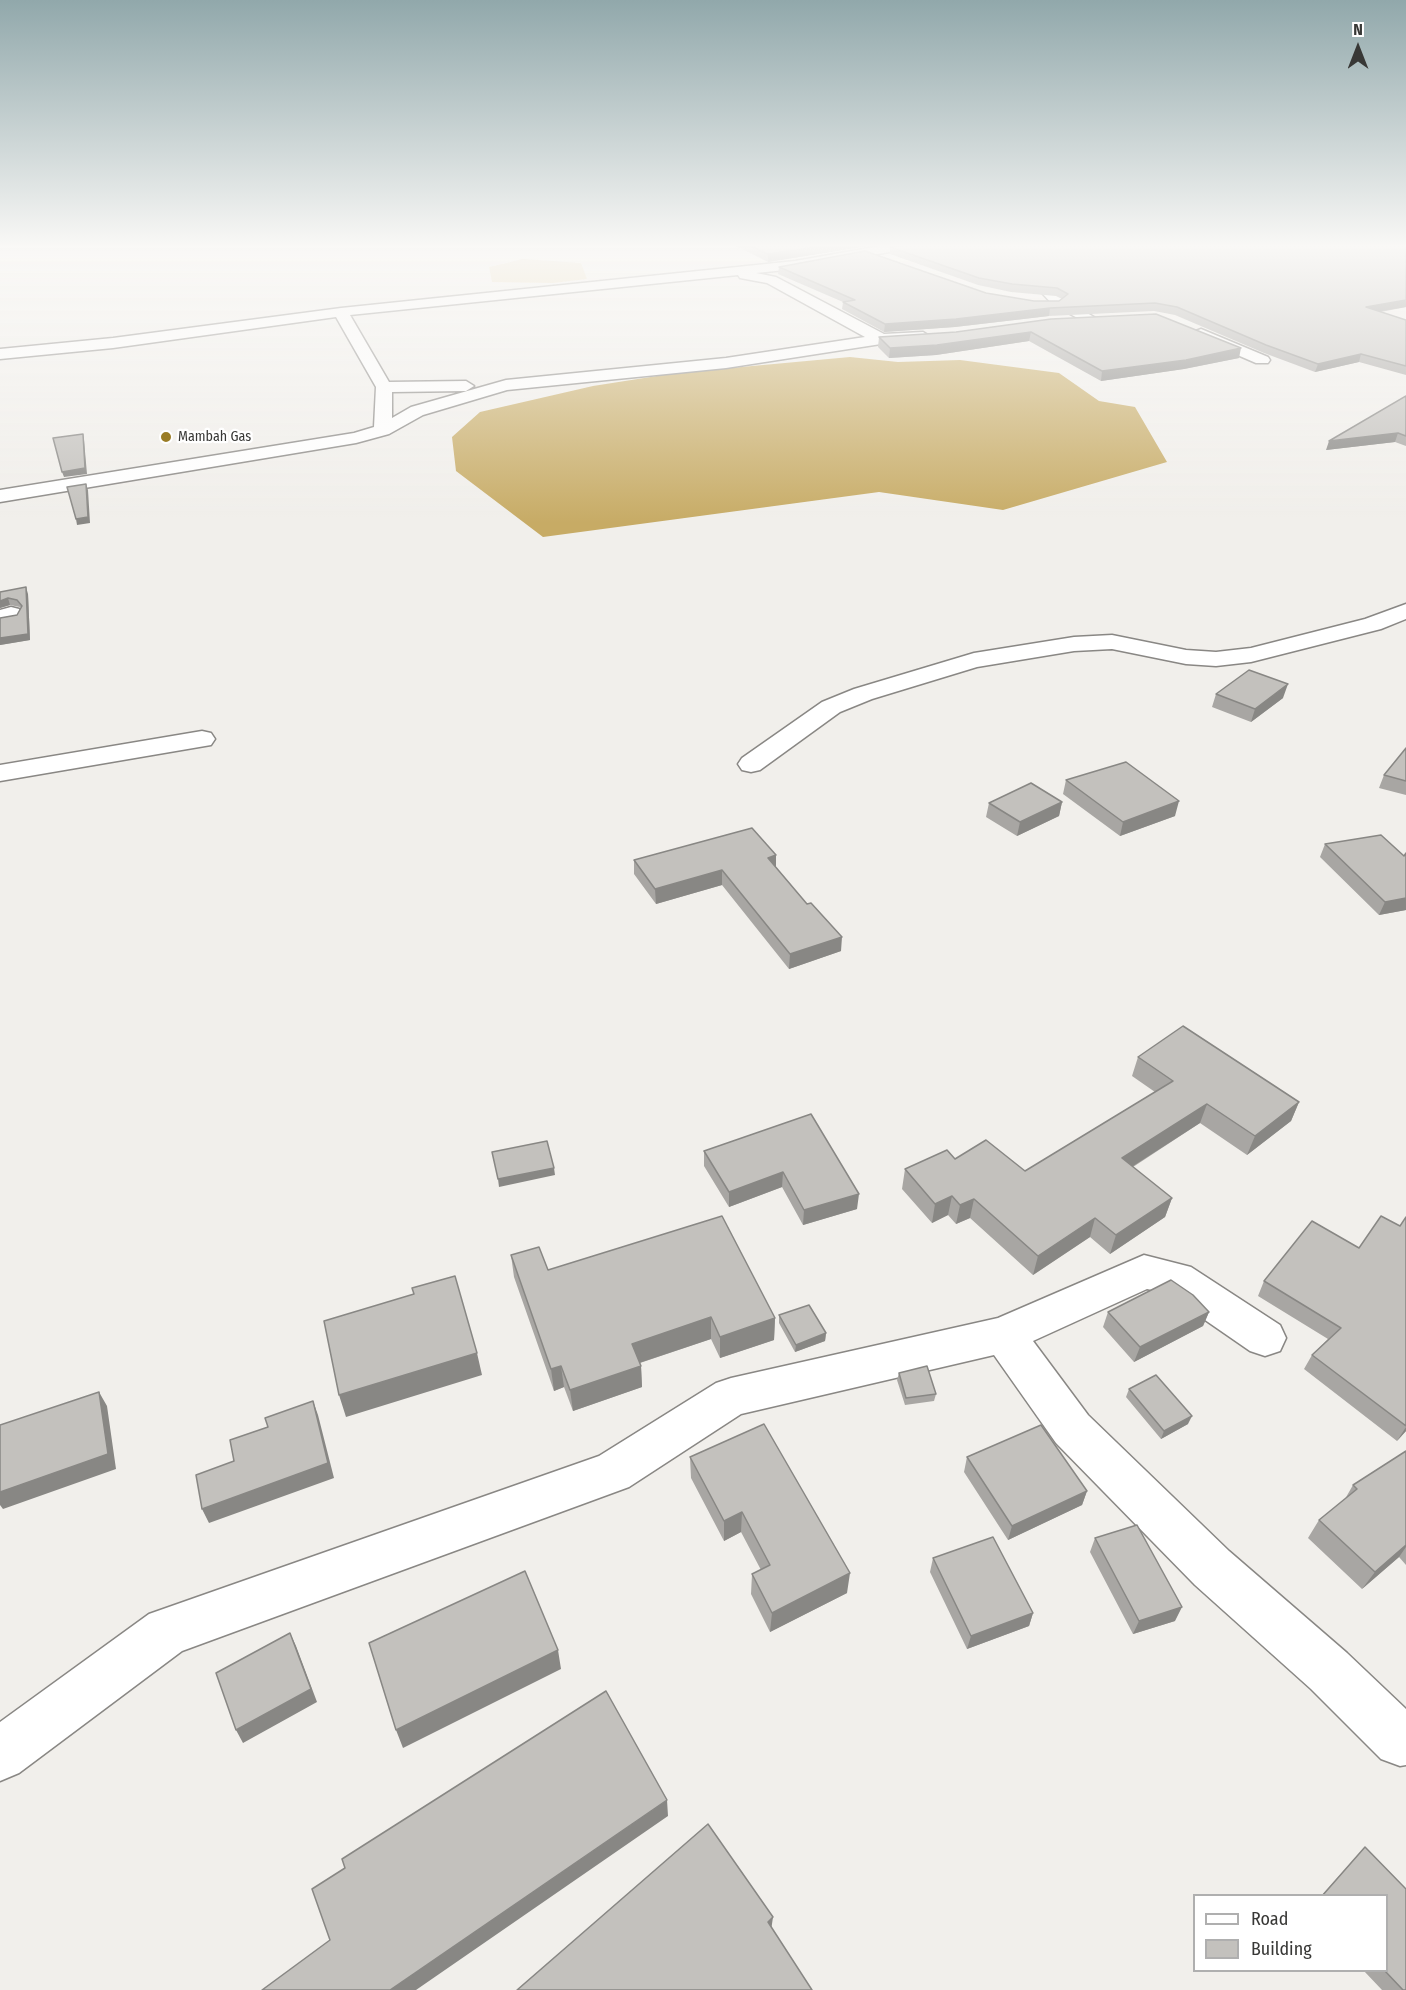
<!DOCTYPE html>
<style>
body{margin:0}
#map{position:relative;width:1406px;height:1990px;overflow:hidden;background:#f1efeb;font-family:"Fira Sans Condensed",sans-serif}
canvas{display:block}
.legend{position:absolute;left:1193px;top:1894px;width:195px;height:78px;box-sizing:border-box;background:#fff;border:2px solid #afafaf;margin:0;padding:8px 10px;list-style:none;font-size:18px;color:#383836}
.legend li{display:flex;align-items:center;gap:12px;height:30px}
.legend b{width:30px;border:2px solid #afafaf}
.north{position:absolute;left:1328px;top:18px;width:60px;height:60px;-webkit-text-stroke:4px #fff;paint-order:stroke;rotate:0deg;font-size:16px;font-weight:700;line-height:24px;text-align:center;color:#383836}
.north::after{content:'';display:block;margin:auto;width:21px;height:27px;background:#383836;clip-path:polygon(50% 0,100% 100%,50% 72%,0 100%)}
</style>
<div id="map">
<canvas width="1406" height="1990"></canvas>
<ul class="legend">
<li><b style="height:8px;background:#fff"></b>Road</li>
<li><b style="height:16px;background:#c3c1bd"></b>Building</li>
</ul>
<div class="north">N</div>
</div>
<script>
const ctx = document.querySelector('canvas').getContext('2d');
ctx.lineJoin = 'round';
function paint(path, color) {
  ctx.fillStyle = color;
  ctx.fill(path, 'evenodd');
}
function stroke(path, color, width, dash) {
  ctx.strokeStyle = color;
  ctx.lineWidth = width;
  ctx.lineCap = dash ? 'butt' : 'round';
  ctx.setLineDash(dash || []);
  ctx.stroke(path);
}
function label(font, color, halo, rows, align = 'center') {
  ctx.font = font + ' "Fira Sans Condensed",sans-serif';
  ctx.lineWidth = 4.5;
  ctx.setLineDash([]);
  ctx.textBaseline = 'middle';
  ctx.strokeStyle = halo;
  ctx.fillStyle = color;
  for (const [text, x, y, turn = 0] of rows) {
    ctx.save();
    ctx.translate(x, y);
    ctx.rotate((+turn || 0) * Math.PI / 180);
    ctx.textAlign = isNaN(turn) ? turn : align;
    if (halo) ctx.strokeText(text, 0, 0);
    ctx.fillText(text, 0, 0);
    ctx.restore();
  }
}
const green = new Path2D(`
 M523 259 581 263 587 279 553 283 492 282 489 267Z`);
const forest = new Path2D(`
 M850 357 898 362 960 360 1059 373 1099 401 1135 407 1167 462 1003 510 879 492 543 537 456 471 452 437 480 412 593 386 676 373Z`);
const minor = new Path2D(`
 M886 245H912L906 249 795 269 756 273 776 277 884 334 923 332 931 337 928 340 881 344 726 368 507 390 423 415 389 434 356 443 0 502V490L354 433 374 427 376 387 336 317 113 348 0 359V349L113 338 341 308 795 261ZM738 275 740 278 767 283 865 337 726 358 506 380 411 407 392 418V392L466 391 474 386 466 381 389 382 350 315Z
 M1015 275 1052 287 1063 299 1099 320 1092 324 1087 323 1053 305 1042 293 1010 282 1008 279 1010 276Z
 M1201 329 1268 357 1270 360 1268 363H1256L1196 337 1193 334 1196 331Z
 M1406 604V619L1381 629 1251 662 1216 666 1186 664 1112 649 1074 651 977 667 872 699 840 712 760 770 751 772 742 770 738 764 742 758 822 702 854 689 974 653 1074 637 1112 635 1186 650 1216 652 1251 648 1365 619Z
 M11 607 19 609 22 614 19 619 0 624V610Z
 M202 731 211 733 215 739 211 745 0 781V765Z
 M1144 1255 1191 1267 1280 1325 1286 1338 1280 1351 1265 1356 1250 1351 1166 1293 1147 1289 1033 1341 1088 1415 1229 1551 1347 1653 1406 1709V1765L1400 1766 1381 1759 1311 1689 1195 1585 1056 1443 994 1355 741 1414 629 1487 182 1651 19 1773 0 1781V1722L149 1614 599 1456 716 1383 731 1378 998 1318Z`);
const wall = new Path2D(`
 M734 245H873L768 262Z
 M1406 245V307L1381 312 1406 320V375L1359 362 1315 372 1264 353 1175 315 1154 311 1049 316 955 327 884 332 842 309 843 302 778 274 779 267 986 293 1034 301H1059L1062 299 1056 296 1011 292 978 285 890 254V247Z
 M1051 319 1239 358 1184 369 1101 381 1029 341 936 355 889 358 878 347 879 337 956 332Z
 M1406 396V446L1395 442 1326 450Z
 M0 592 28 594 30 640 0 645V618L17 615 21 608 20 607 10 605 0 608Z
 M1216 694 1283 698 1251 722 1212 707Z
 M1406 748V795L1379 788 1384 775Z
 M1066 780 1175 816 1120 836 1063 794Z
 M1062 802 1059 816 1017 836 986 817 989 803Z
 M1325 844 1404 856 1406 853V910L1379 915 1320 857Z
 M776 855V867L841 951 789 969 722 885 656 904 634 874V860Z
 M1138 1057 1299 1102 1291 1121 1247 1155 1200 1123 1133 1167 1172 1198 1165 1217 1110 1254 1090 1237 1033 1275 970 1218 956 1224 948 1215 932 1223 902 1189 905 1169 955 1159 1025 1171 1155 1092 1132 1076Z
 M811 1114 857 1209 803 1225 782 1187 729 1207 704 1166V1151Z
 M1406 1217V1431L1397 1441 1304 1369 1312 1355 1328 1339 1258 1296 1264 1281 1359 1248 1400 1226Z
 M511 1255 548 1270 775 1318 774 1340 720 1358 711 1339 640 1363 641 1366 642 1387 573 1411 564 1387 554 1391 514 1277Z
 M1108 1312H1209L1203 1326 1134 1362 1103 1327Z
 M779 1315 826 1333 825 1341 795 1352 779 1323Z
 M899 1373 936 1394 934 1401 905 1405 897 1380Z
 M1129 1389 1188 1424 1161 1439 1126 1397Z
 M1406 1451V1565L1399 1557 1362 1589 1308 1538 1319 1520 1345 1499 1353 1485Z
 M690 1457 847 1593 770 1632 751 1594 752 1574 761 1570 741 1532 724 1541 691 1478Z
 M967 1457 1087 1491 1082 1505 1008 1540 964 1472Z
 M1095 1538 1175 1621 1133 1634 1090 1552Z
 M933 1558 1033 1613 1029 1626 967 1649 930 1572Z
 M1365 1847 1406 1889V1990H1382L1364 1971H1386V1896H1321Z`);
const shadedWall = new Path2D(`
 M830 245H873L768 262V254Z
 M1406 300V307L1364 314 1366 307Z
 M1050 308 1049 316 955 327 884 332 885 324Z
 M1031 332 1029 341 936 355 889 358 890 348Z
 M1241 348 1239 358 1184 369 1101 381 1102 371Z
 M1361 354 1359 362 1315 372 1318 364Z
 M1398 433 1395 442 1326 450 1329 441Z
 M83 434 84 440 87 474 64 477 62 472Z
 M86 484 88 490 90 523 77 525 76 519Z
 M26 587 28 594 30 640 0 645V638L28 634Z
 M8 598 10 605 0 608V601Z
 M1288 684 1283 698 1251 722 1255 709Z
 M1179 801 1175 816 1120 836 1123 822Z
 M1062 802 1059 816 1017 836 1020 822Z
 M776 855V870L768 858Z
 M722 870V885L656 904 655 889Z
 M1406 898V910L1379 915 1385 902Z
 M842 937 841 951 789 969 790 954Z
 M1299 1102 1291 1121 1247 1155 1255 1136Z
 M1207 1104 1200 1123 1116 1177 1122 1158Z
 M554 1168 555 1175 499 1187 498 1179Z
 M783 1172 782 1187 729 1207V1192Z
 M859 1194 857 1209 803 1225 804 1210Z
 M952 1196 948 1215 932 1223 935 1204Z
 M1172 1198 1165 1217 1110 1254 1116 1235Z
 M974 1199 970 1218 956 1224 960 1205Z
 M1095 1218 1090 1237 1033 1275 1038 1256Z
 M1209 1312 1203 1326 1134 1362 1140 1347Z
 M711 1317V1339L633 1365 632 1344Z
 M775 1318 774 1340 720 1358V1337Z
 M826 1333 825 1341 795 1352 796 1345Z
 M477 1353 482 1375 346 1417 339 1395Z
 M561 1366 564 1387 554 1391 551 1369Z
 M641 1366 642 1387 573 1411 570 1390Z
 M99 1392 107 1406 116 1469 3 1509 0 1505V1492Z
 M313 1401 318 1415 334 1478 209 1523 202 1509Z
 M1192 1416 1188 1424 1161 1439 1164 1431Z
 M1406 1427V1431L1397 1441Z
 M1087 1491 1082 1505 1008 1540 1012 1526Z
 M742 1512 741 1532 724 1541V1521Z
 M1406 1545V1547L1399 1557 1362 1589 1375 1572Z
 M850 1573 847 1593 770 1632 772 1613Z
 M1182 1607 1175 1621 1133 1634 1139 1621Z
 M1033 1613 1029 1626 967 1649 971 1636Z
 M290 1633 296 1646 317 1702 243 1743 236 1730Z
 M558 1650 561 1669 403 1748 396 1730Z
 M667 1800 668 1816 416 1990H390Z
 M773 1917 771 1931 768 1922Z`);
const building = new Path2D(`
 M748 245H830L768 254Z
 M903 245H1406V300L1366 307 1406 320V366L1361 354 1318 364 1266 345 1177 307 1155 303 1050 308 956 319 885 324 843 302 855 300 779 267 865 251 986 293 1034 301H1059L1068 294 1057 288 1012 284 979 278 890 247Z
 M1156 314 1241 348 1186 360 1102 371 1031 332 937 345 890 348 879 337 956 332 1051 319Z
 M1406 396V436L1398 433 1329 441Z
 M83 434 85 468 62 472 53 438Z
 M86 484 88 517 76 519 67 487Z
 M26 587 28 634 0 638V618L17 615 22 606 17 600 8 598 0 601V592Z
 M1249 670 1288 684 1255 709 1216 694Z
 M1406 748V781L1384 775Z
 M1126 762 1179 801 1123 822 1066 780Z
 M1031 783 1062 802 1020 822 989 803Z
 M752 828 776 855 768 858 807 904 811 903 842 937 790 954 722 870 655 889 634 860Z
 M1381 835 1404 856 1406 853V898L1385 902 1325 844Z
 M1183 1026 1299 1102 1255 1136 1207 1104 1122 1158 1172 1198 1116 1235 1095 1218 1038 1256 974 1199 960 1205 952 1196 935 1204 905 1169 947 1150 955 1159 986 1140 1025 1171 1173 1081 1138 1057Z
 M811 1114 859 1194 804 1210 783 1172 729 1192 704 1151Z
 M547 1141 554 1168 498 1179 492 1152Z
 M722 1216 775 1318 720 1337 711 1317 632 1344 641 1366 570 1390 561 1366 551 1369 511 1255 539 1247 548 1270Z
 M1381 1216 1400 1226 1406 1217V1426L1312 1355 1341 1328 1264 1281 1312 1221 1359 1248Z
 M455 1276 477 1353 339 1395 324 1321 414 1294 412 1288Z
 M1171 1280 1193 1295 1209 1312 1140 1347 1108 1312Z
 M809 1305 826 1333 796 1345 779 1315Z
 M927 1366 936 1394 906 1398 899 1373Z
 M1156 1375 1192 1416 1164 1431 1129 1389Z
 M99 1392 108 1454 0 1492V1425Z
 M313 1401 328 1463 202 1509 196 1475 234 1461 230 1440 268 1427 265 1418Z
 M764 1424 850 1573 772 1613 752 1574 770 1565 742 1512 724 1521 690 1457Z
 M1041 1425 1087 1491 1012 1526 967 1457Z
 M1406 1451V1545L1375 1572 1319 1520 1357 1489 1353 1485Z
 M1137 1525 1182 1607 1139 1621 1095 1538Z
 M993 1537 1033 1613 971 1636 933 1558Z
 M525 1571 558 1650 396 1730 369 1643Z
 M290 1633 311 1689 236 1730 216 1673Z
 M606 1691 667 1800 390 1990H262L330 1940 312 1889 345 1868 342 1859Z
 M708 1824 773 1917 768 1922 812 1990H517Z
 M1365 1847 1406 1889V1990H1403L1385 1971H1386V1896H1322Z`);
const markers = [
 [166,437,6,"#9a7c25"]
];
const farPoinames = [
 ["Mambah Gas",178,437]
];
paint(green, '#e7d4a7');
paint(forest, '#c7ab65');
stroke(minor, '#898784', 3);
paint(minor, '#fff');
paint(wall, '#a8a6a3');
paint(shadedWall, '#888784');
paint(building, '#c3c1bd');
stroke(building, '#888784', 1.5);
const sky = ctx.createLinearGradient(0, 0, 0, 523);
sky.addColorStop(0, '#91a8ab');
sky.addColorStop(0.47, '#f9f8f6');
sky.addColorStop(1, '#f9f8f600');
ctx.fillStyle = sky;
ctx.fillRect(0, 0, 1406, 523);
for (const [x, y, r, color] of markers) {
  const dot = new Path2D();
  dot.arc(x, y, r, 0, 2 * Math.PI);
  ctx.fillStyle = color;
  ctx.fill(dot);
  stroke(dot, '#fff', 2);
}
label('14px', '#383836', '#fff', farPoinames, 'left');
</script>
